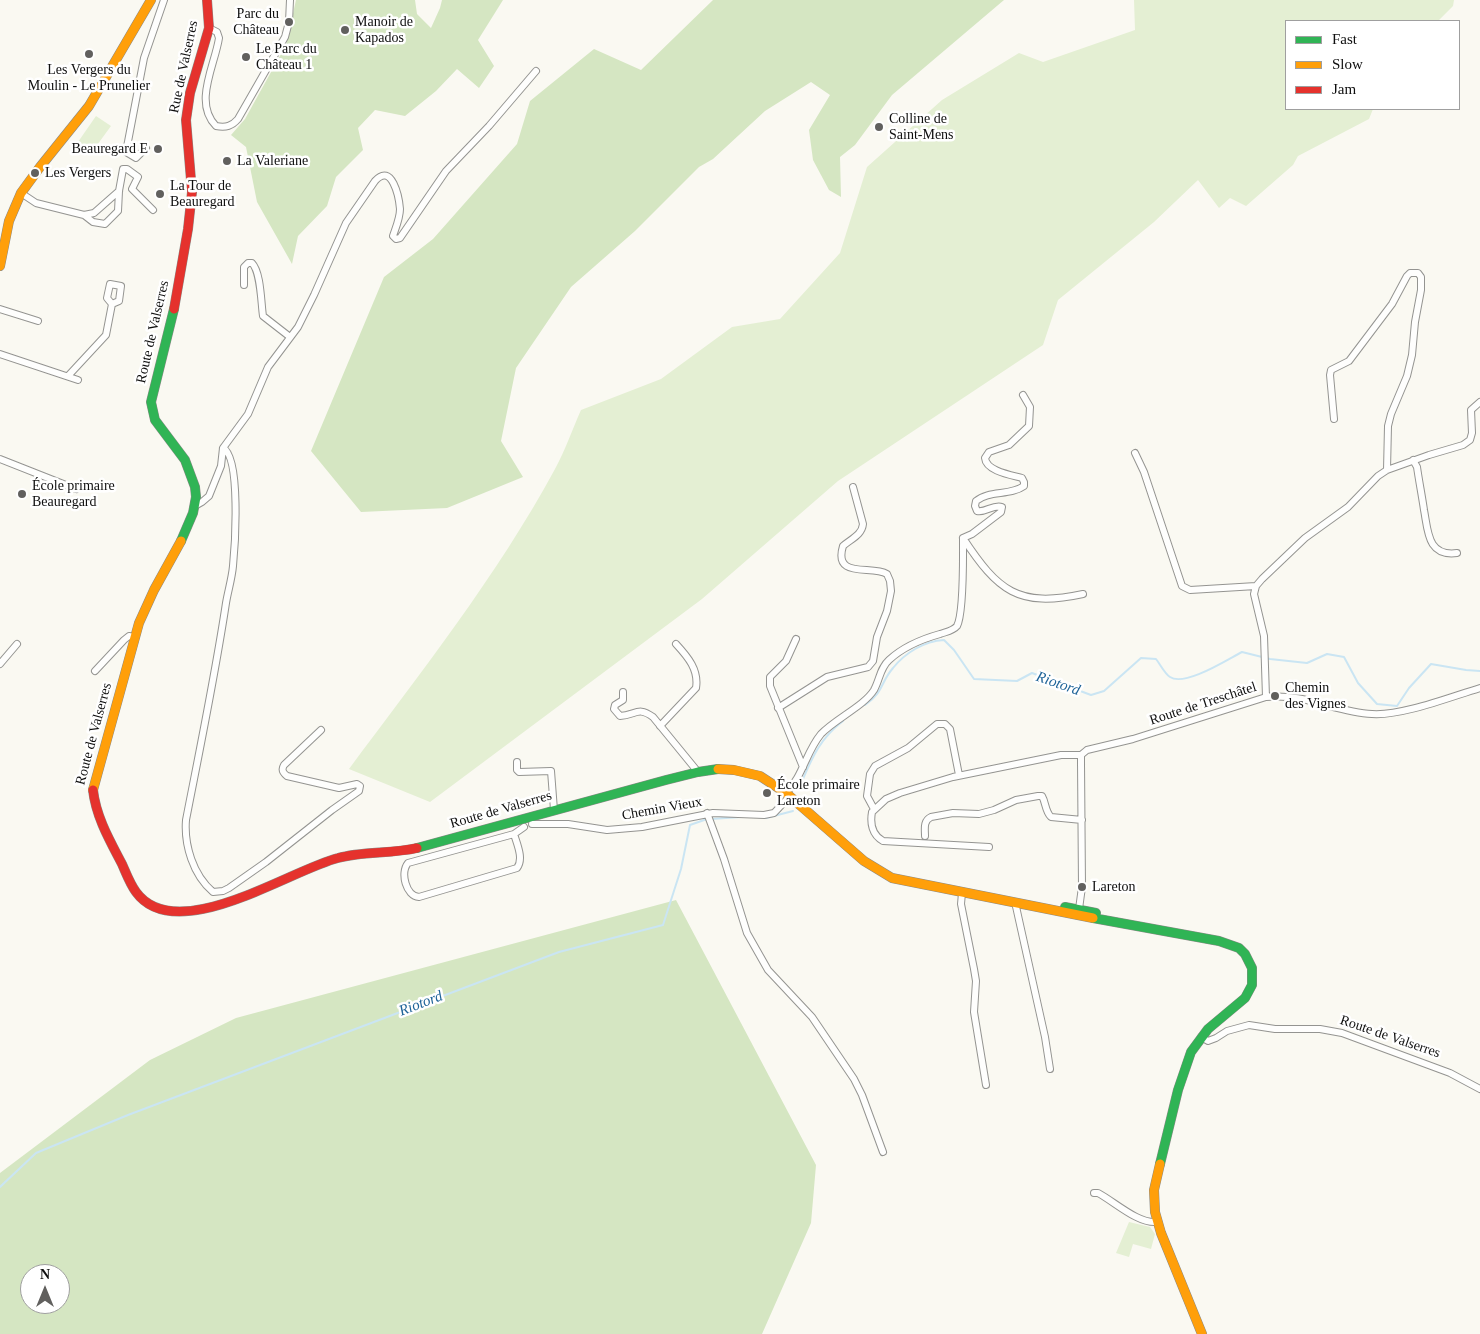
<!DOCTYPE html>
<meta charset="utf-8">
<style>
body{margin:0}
#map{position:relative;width:1480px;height:1334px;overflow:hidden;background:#faf9f2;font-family:Georgia,serif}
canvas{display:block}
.legend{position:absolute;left:1285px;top:20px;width:175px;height:90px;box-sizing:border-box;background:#fff;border:1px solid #9f9f9f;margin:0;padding:6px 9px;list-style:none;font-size:15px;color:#0e0e0e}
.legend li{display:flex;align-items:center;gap:10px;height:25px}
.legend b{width:25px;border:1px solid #9f9f9f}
.north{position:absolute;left:20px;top:1264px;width:50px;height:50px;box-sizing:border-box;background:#fff;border:1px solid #9f9f9f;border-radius:50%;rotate:0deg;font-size:14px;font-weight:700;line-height:20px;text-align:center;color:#0e0e0e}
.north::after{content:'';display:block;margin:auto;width:18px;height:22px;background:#61605e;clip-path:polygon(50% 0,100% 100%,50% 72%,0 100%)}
</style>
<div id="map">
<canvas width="1480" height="1334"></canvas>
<ul class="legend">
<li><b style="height:6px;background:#30b455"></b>Fast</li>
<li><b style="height:6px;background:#ff9f0a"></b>Slow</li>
<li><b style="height:6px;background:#e5322d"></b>Jam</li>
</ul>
<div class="north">N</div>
</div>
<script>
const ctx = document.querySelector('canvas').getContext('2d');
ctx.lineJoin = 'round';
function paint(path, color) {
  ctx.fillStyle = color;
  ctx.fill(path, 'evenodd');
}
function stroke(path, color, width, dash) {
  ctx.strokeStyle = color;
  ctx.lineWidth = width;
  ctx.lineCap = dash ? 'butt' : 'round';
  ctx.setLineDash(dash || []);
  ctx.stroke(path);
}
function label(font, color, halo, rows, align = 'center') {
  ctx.font = font + ' Georgia,serif';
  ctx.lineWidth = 5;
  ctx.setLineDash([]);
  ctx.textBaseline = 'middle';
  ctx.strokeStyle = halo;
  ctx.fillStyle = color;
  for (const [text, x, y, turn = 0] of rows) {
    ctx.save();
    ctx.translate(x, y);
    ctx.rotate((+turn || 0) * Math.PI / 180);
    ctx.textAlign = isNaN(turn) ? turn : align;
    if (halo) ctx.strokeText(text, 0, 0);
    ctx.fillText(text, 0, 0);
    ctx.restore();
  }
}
const green = new Path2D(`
 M1134 0H1454L1453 6 1438 21H1286V109H1373L1369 119 1298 156 1293 165 1246 206 1230 198 1219 208 1198 180 1154 222 1058 300 1043 345 838 481 702 599 430 802 349 769C421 672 497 576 555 469 565 451 572 430 581 410L661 379 732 327 780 319 840 253 867 167 942 100 1019 53 1043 62 1135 30Z
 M96 116 111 126 92 152 78 142Z
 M1129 1222 1150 1227 1155 1234 1151 1249 1133 1244 1129 1257 1116 1253Z`);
const forest = new Path2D(`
 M296 0H415L417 14 431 28 440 8 442 0H503L478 40 494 66 479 88 457 69 436 91 405 116 375 110 358 128 363 150 336 177 327 206 298 236 292 264 257 202 246 147 231 135 245 119 286 45Z
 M713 0H1004L892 95 855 145 840 157 841 197 829 190 813 160 809 130 830 95 811 82 765 111 713 159 699 167 635 231 571 287 516 368 501 441 523 477 447 508 361 512 311 451 384 277 433 239 517 144 530 101 594 49 641 70Z
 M676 900 816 1165 811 1223 762 1334H0V1173L150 1060 236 1018ZM30 1274H60V1304H30Z`);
const stream = new Path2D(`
 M865 705C884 692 880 683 893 668 905 653 924 641 944 640L954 650 974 679 1017 681 1032 673 1091 695 1104 691 1141 658 1156 659C1160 664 1165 674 1170 677 1185 687 1228 659 1242 652L1270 659 1307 663 1327 654 1344 657 1358 683 1377 704 1397 706 1409 688 1431 664 1466 670 1480 671
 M799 788C811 761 818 740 843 721
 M766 818 793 811
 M711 819 741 817
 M0 1187 36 1153 128 1115 559 952 663 925 681 869 690 825 707 819`);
const street = new Path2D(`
 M209 28 217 32 219 38C215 65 193 103 216 126 226 128 232 126 238 119L285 37 289 22 290 0
 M146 148 136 158 126 152 144 58 164 0
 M21 193 36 203 84 215 93 222 105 224 118 211 119 191 123 169H127L138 177 132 189 153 210
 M84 215 94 213 119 191
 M244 285V267L248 263H252C261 272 261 303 263 316L290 337
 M0 309 38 321
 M0 354 78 380
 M68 376 106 335 112 304 119 301 121 286 110 284 107 298 112 304
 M1334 419 1330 375 1331 370 1349 361 1392 304 1407 276 1410 273H1418L1421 277V290L1415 322 1412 355 1407 376 1391 414 1388 426 1387 470
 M223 448C241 457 235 546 233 566 232 578 228 591 226 603 215 676 200 748 186 820 184 845 193 875 213 892L223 891 229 888 266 862 332 810 359 791 360 786 357 784 339 788 287 776C283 773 281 770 284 765L321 730
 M1135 453 1144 472 1182 586 1190 590 1256 586
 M0 459 76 489
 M1413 460 1417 467C1419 481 1422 496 1424 510 1428 530 1427 557 1457 553
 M195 506 202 502 209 496 221 466 223 448 248 414 268 367 298 327 314 295 346 223 375 181C392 162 399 197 400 209 400 218 396 227 393 236L396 239 400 238 446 171 489 126 536 71
 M963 538 972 534 1001 512 1002 507C993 504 986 513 977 511L975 506 976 501C989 490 1010 496 1024 486V482L1022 478C1011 475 986 471 985 458L989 452 1009 445 1029 426 1030 407 1023 395
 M963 538C998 591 1018 608 1083 594
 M796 639 786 661 770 677V686L803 767
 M0 664 17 644
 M95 671 124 640 129 636 135 637
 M623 692V700L615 705 614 709 620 716C636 715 638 706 653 717L698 772
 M1266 697 1264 636 1254 594 1256 586 1262 579 1305 538 1348 507 1378 476 1387 470 1429 455 1463 445 1470 440 1472 433 1471 410 1480 402
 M778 708 827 677 868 667 873 661 877 637 887 611 891 591 890 581 887 574C871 565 833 579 843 546 851 539 862 535 863 524L853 487
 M660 726 696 688C699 670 688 657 676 644
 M517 762V770L519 772 551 771 554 810
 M786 793C803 776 806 752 821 734 835 719 864 706 874 690 880 679 880 668 889 660 903 647 922 639 940 634 945 632 953 631 957 626 964 613 963 555 963 538
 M874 809 867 796 870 774 875 766 908 748 937 724H945L950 729 959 775
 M707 813 724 859 747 933 768 970 812 1017 854 1079 862 1095 883 1152
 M532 824H568L607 830 642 827 713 813 764 815 774 813 790 796
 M514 834C517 844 524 859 517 868L419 897C406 896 400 873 408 863L514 834 524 827
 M925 836C925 829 923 821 931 817L953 813 979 814 994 810 1016 800 1038 796H1042C1046 803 1045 811 1051 817L1082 820
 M989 847 883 841C872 835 870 823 872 812L886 799 900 793 953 777 1061 755H1081
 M962 893 961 904 974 969 976 981 974 1012 986 1085
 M1015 902 1045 1037 1050 1069
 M1079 909 1082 887 1081 762V755L1087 750 1133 739 1266 697C1305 693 1335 712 1372 714 1402 716 1450 697 1480 688
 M1201 1037 1208 1041 1216 1038 1227 1031 1249 1025 1275 1029H1320L1342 1033 1450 1073 1480 1089
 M1094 1193H1098C1115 1202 1138 1224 1157 1222`);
const fast = new Path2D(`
 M174 309 151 402 155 420 185 460 195 487 196 497 193 513 181 541
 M417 848 666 780 698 772 718 769
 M1065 907 1096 913
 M1093 918 1219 941 1239 948 1245 954 1252 968V985L1245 998 1208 1029 1191 1052 1178 1090 1160 1164`);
const slow = new Path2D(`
 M0 266 9 221 21 193 40 167 89 106 151 0
 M718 769 734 770 760 776 786 793 864 861 892 878 1093 918
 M93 790 139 623 154 590 181 541
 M1160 1164 1154 1190 1155 1212 1161 1233 1202 1334`);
const jam = new Path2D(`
 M174 309 188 229 192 192 186 120 190 93 209 28 207 0
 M93 790C96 817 110 841 122 864 126 873 130 884 136 892 176 947 290 870 338 858 363 851 391 854 417 848`);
const markers = [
 [289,22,5,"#61605e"],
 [345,30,5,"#61605e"],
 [89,54,5,"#61605e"],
 [246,57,5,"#61605e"],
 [879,127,5,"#61605e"],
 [158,149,5,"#61605e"],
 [227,161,5,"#61605e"],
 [35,173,5,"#61605e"],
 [160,194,5,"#61605e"],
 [22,494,5,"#61605e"],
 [1275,696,5,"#61605e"],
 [767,793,5,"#61605e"],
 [1082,887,5,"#61605e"]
];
const poiNames = [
 ["Parc du",279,14,"right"],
 ["Château",279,30,"right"],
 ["Manoir de",355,22],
 ["Kapados",355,38],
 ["Le Parc du",256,49],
 ["Château 1",256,65],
 ["Les Vergers du",89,70,"center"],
 ["Moulin - Le Prunelier",89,86,"center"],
 ["Colline de",889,119],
 ["Saint-Mens",889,135],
 ["Beauregard E",148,149,"right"],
 ["La Valeriane",237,161],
 ["Les Vergers",45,173],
 ["La Tour de",170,186],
 ["Beauregard",170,202],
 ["École primaire",32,486],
 ["Beauregard",32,502],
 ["Chemin",1285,688],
 ["des Vignes",1285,704],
 ["École primaire",777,785],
 ["Lareton",777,801],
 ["Lareton",1092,887]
];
const streetNames = [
 ["Rue de Valserres",184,67,-78],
 ["Route de Valserres",153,332,-77],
 ["Route de Treschâtel",1203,704,-18],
 ["Route de Valserres",94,734,-75],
 ["Chemin Vieux",662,809,-10],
 ["Route de Valserres",501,810,-16],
 ["Route de Valserres",1390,1037,19]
];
const waterNames = [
 ["Riotord",1058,684,19],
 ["Riotord",421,1004,-21]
];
paint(green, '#e4efd3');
paint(forest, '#d5e6c2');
stroke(stream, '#cae5f3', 2);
stroke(street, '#949491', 8);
stroke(fast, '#8b8a87', 10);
stroke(slow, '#8b8a87', 10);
stroke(jam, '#8b8a87', 10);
stroke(street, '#fefefd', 6);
stroke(fast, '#30b455', 9);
stroke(slow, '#ff9f0a', 9);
stroke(jam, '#e5322d', 9);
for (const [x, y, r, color] of markers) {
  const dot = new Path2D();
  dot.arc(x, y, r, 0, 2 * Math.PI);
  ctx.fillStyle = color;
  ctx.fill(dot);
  stroke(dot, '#fff', 2);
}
label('14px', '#0e0e0e', '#fff', poiNames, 'left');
label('14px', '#0e0e0e', '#fff', streetNames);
label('italic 15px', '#1e6398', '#fff', waterNames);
</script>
